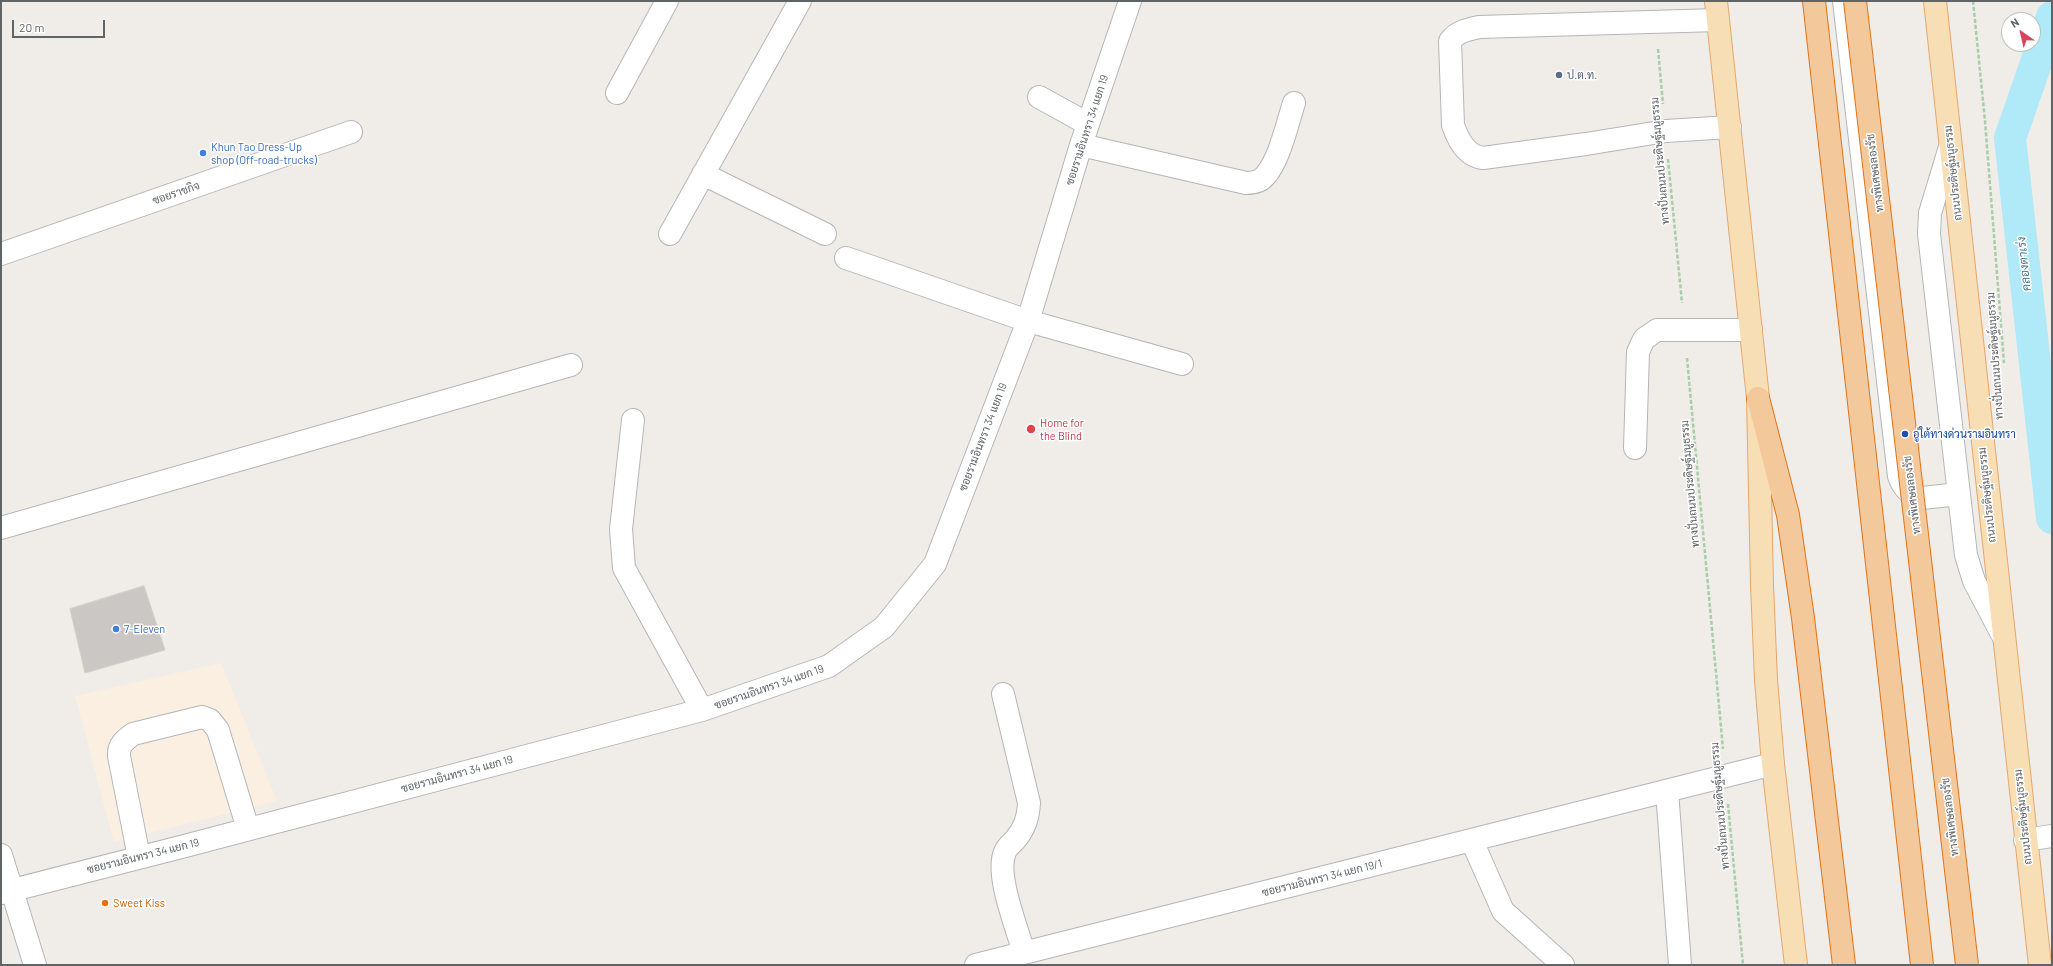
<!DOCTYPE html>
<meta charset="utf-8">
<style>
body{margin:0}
#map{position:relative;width:2053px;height:966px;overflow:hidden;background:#f0ece8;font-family:Barlow,sans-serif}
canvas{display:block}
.frame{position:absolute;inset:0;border:2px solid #5f6467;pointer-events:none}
.north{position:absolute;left:2001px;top:12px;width:40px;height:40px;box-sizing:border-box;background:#fff;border:1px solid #bfc1c2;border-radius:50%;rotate:326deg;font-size:11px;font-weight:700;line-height:16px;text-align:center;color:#5f6467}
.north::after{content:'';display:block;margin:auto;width:14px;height:18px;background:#da445b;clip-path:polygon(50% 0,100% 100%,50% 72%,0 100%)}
.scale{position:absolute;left:12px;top:20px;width:93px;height:18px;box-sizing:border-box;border:2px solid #5f6467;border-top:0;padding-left:5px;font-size:12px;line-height:14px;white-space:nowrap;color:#5f6467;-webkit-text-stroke:3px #fff;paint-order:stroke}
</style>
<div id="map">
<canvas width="2053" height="966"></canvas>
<div class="frame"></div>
<div class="north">N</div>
<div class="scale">20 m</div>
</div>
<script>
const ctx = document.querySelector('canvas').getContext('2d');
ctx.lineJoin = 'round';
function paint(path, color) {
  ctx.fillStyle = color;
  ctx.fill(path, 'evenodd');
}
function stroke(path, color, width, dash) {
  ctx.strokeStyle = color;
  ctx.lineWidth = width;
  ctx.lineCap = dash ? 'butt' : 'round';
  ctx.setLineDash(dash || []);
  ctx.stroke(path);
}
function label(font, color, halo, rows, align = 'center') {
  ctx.font = font + ' Barlow,Sarabun,sans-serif';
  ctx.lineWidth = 3;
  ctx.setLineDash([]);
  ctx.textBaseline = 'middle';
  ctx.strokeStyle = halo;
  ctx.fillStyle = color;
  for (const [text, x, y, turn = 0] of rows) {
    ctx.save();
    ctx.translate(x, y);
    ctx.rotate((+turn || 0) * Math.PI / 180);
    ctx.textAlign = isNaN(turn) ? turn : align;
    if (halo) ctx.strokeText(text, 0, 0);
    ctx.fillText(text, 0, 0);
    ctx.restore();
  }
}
const commercial = new Path2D(`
 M221 663 277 801 114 842 75 696Z`);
const canal = new Path2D(`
 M2052 17 2010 138 2052 518`);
const building = new Path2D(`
 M144 586 165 650 85 673 70 609Z`);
const path = new Path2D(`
 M1973 1 1985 121 2004 363
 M1658 49 1663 104
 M1668 159 1682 303
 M1687 358 1723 749
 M1728 804 1743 965`);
const minor = new Path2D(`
 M1844 1 1899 476C1903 488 1909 495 1922 498L1959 494
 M1718 20 1479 27C1467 30 1458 31 1450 41L1453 125C1458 140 1466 156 1483 158L1586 144 1666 131 1730 127
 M617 93 667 1
 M1039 97 1088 124
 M1081 145 1246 183C1253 183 1260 182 1265 176 1280 159 1287 124 1294 103
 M1950 147 1930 213 1929 234 1966 555 1974 581 2003 636
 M703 174 825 234
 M670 234 800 1
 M1 254 351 132
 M846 258 1028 321 1182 364
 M633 420 621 529 624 568 702 710
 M1635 448 1638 352 1644 339 1657 330H1751
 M1 528 571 365
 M1003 694 1029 803C1028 818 1025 828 1015 840 1012 843 1007 847 1005 852 995 874 1017 928 1024 953
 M1667 791 1680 965
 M2025 840 2052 836
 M1472 841 1503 911 1563 965
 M1 855 35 965
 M139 857 119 756C118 745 125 740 133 734L202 717 210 720 218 730 248 829
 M1 893 181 847 702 710 829 666 884 627 935 564 1028 321 1081 145 1130 1
 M976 965 1773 764`);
const major = new Path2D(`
 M1716 1 1758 398 1762 585 1766 680 1773 764 1796 965
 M1935 1 2040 965`);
const highway = new Path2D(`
 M1814 1 1922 965
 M1758 398 1788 515 1803 618 1844 965`);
const highwayBridge = new Path2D(`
 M1855 1 1967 965`);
const markers = [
 [1559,75,4,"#5c6f8a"],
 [203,153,4,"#3f7fe0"],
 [1031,429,5,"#e0444e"],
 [1905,434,4,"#1a4fb4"],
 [116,629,4,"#3f7fe0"],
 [105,903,4,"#e8710a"]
];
const serviceNames = [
 ["ป.ต.ท.",1567,75]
];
const streetNames = [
 ["ซอยรามอินทรา 34 แยก 19",1087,130,-72],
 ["ทางปั่นถนนประดิษฐ์มนูธรรม",1660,161,-95],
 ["ทางพิเศษฉลองรัช",1875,173,-97],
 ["ถนนประดิษฐ์มนูธรรม",1953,173,-96],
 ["ซอยราชกิจ",176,193,-19],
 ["ทางปั่นถนนประดิษฐ์มนูธรรม",1995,356,-94],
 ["ซอยรามอินทรา 34 แยก 19",983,437,-69],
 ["ทางปั่นถนนประดิษฐ์มนูธรรม",1690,484,-95],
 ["ทางพิเศษฉลองรัช",1912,495,-97],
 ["ถนนประดิษฐ์มนูธรรม",1987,495,-96],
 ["ซอยรามอินทรา 34 แยก 19",769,687,-19],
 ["ซอยรามอินทรา 34 แยก 19",457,774,-15],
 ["ทางปั่นถนนประดิษฐ์มนูธรรม",1720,806,-95],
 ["ทางพิเศษฉลองรัช",1950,817,-97],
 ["ถนนประดิษฐ์มนูธรรม",2023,817,-96],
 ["ซอยรามอินทรา 34 แยก 19",143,856,-14],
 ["ซอยรามอินทรา 34 แยก 19/1",1322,878,-14]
];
const shopNames = [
 ["Khun Tao Dress-Up",211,147],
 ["shop (Off-road-trucks)",211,160],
 ["7-Eleven",124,629]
];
const healthNames = [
 ["Home for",1040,423],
 ["the Blind",1040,436]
];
const transitNames = [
 ["อู่ใต้ทางด่วนรามอินทรา",1913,434]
];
const foodNames = [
 ["Sweet Kiss",113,903]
];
const waterNames = [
 ["คลองตาเร่ง",2024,264,-96]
];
paint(commercial, '#fbefe2');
stroke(canal, '#b0e9f7', 32);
paint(building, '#cbc7c4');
stroke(building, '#d4cdc7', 1);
stroke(minor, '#b3b6b9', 24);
stroke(major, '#e5a76c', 24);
stroke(highway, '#e27316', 24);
stroke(path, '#a7cea9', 2.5, [4, 2]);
stroke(minor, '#fff', 22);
stroke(major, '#f8deb5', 22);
stroke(highway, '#f3c99b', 22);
stroke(highwayBridge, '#e27316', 24, []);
stroke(highwayBridge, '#f3c99b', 22);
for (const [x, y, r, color] of markers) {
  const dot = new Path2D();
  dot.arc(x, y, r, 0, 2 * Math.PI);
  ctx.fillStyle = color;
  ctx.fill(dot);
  stroke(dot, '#fff', 1.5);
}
label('11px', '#4e5e75', '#fff', serviceNames, 'left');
label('11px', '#5f6467', '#fff', streetNames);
label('11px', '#366cbe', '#fff', shopNames, 'left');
label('11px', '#be3a42', '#fff', healthNames, 'left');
label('11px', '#164399', '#fff', transitNames, 'left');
label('11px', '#c56008', '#fff', foodNames, 'left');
label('italic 12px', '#437a90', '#fff', waterNames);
</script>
